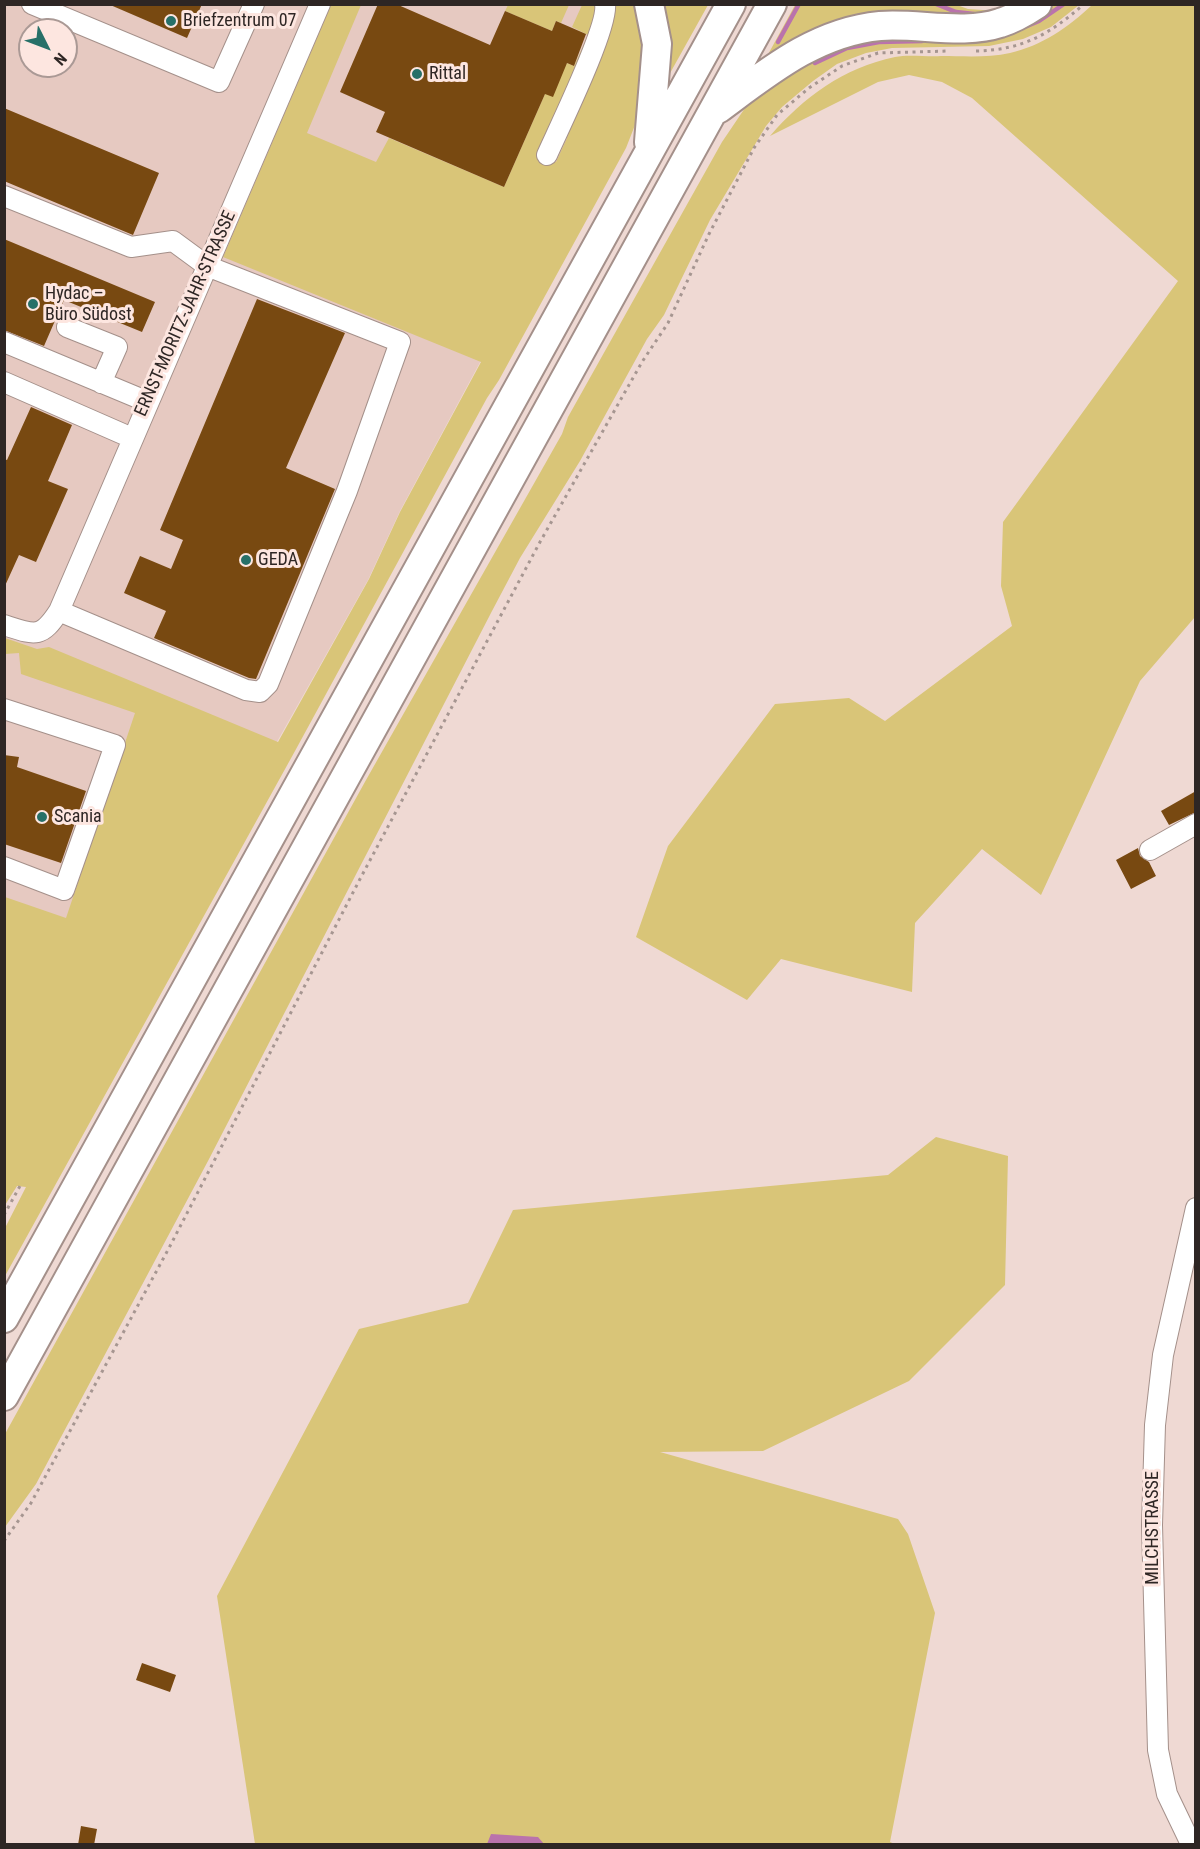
<!DOCTYPE html>
<meta charset="utf-8">
<style>
body{margin:0}
#map{position:relative;width:1200px;height:1849px;overflow:hidden;background:#efd9d3;font-family:"Roboto Condensed",sans-serif}
canvas{display:block}
.frame{position:absolute;inset:0;border:6px solid #2e2624;pointer-events:none}
.north{position:absolute;left:18px;top:18px;width:60px;height:60px;box-sizing:border-box;background:#fde6e0;border:2px solid #aa9995;border-radius:50%;rotate:132deg;font-size:16px;font-weight:700;line-height:24px;text-align:center;color:#2e2624}
.north::after{content:'';display:block;margin:auto;width:21px;height:27px;background:#277068;clip-path:polygon(50% 0,100% 100%,50% 72%,0 100%)}
</style>
<div id="map">
<canvas width="1200" height="1849"></canvas>
<div class="frame"></div>
<div class="north">N</div>
</div>
<script>
const ctx = document.querySelector('canvas').getContext('2d');
ctx.lineJoin = 'round';
function paint(path, color) {
  ctx.fillStyle = color;
  ctx.fill(path, 'evenodd');
}
function stroke(path, color, width, dash) {
  ctx.strokeStyle = color;
  ctx.lineWidth = width;
  ctx.lineCap = dash ? 'butt' : 'round';
  ctx.setLineDash(dash || []);
  ctx.stroke(path);
}
function label(font, color, halo, rows, align = 'center') {
  ctx.font = font + ' "Roboto Condensed",sans-serif';
  ctx.lineWidth = 6;
  ctx.setLineDash([]);
  ctx.textBaseline = 'middle';
  ctx.strokeStyle = halo;
  ctx.fillStyle = color;
  for (const [text, x, y, turn = 0] of rows) {
    ctx.save();
    ctx.translate(x, y);
    ctx.rotate((+turn || 0) * Math.PI / 180);
    ctx.textAlign = isNaN(turn) ? turn : align;
    if (halo) ctx.strokeText(text, 0, 0);
    ctx.fillText(text, 0, 0);
    ctx.restore();
  }
}
const built = new Path2D(`
 M5 5H624L605 130 400 511 368 580 27 1186H17L5 1205ZM30 30H66V66H30Z`);
const green = new Path2D(`
 M954 4 968 9 998 11 765 60 795 5Z
 M331 5H361L307 133 376 162 389 138 504 187 545 94 567 63 574 66 588 35 572 27 582 5H599L601 10 541 157 556 162 567 138 561 135 612 5H643L648 23 637 120 626 148 499 380 487 398 295 751 5 1276V1228L26 1187 17 1186 5 1205V897L66 918 135 713 21 674 19 653 5 654V638L37 649 49 647 278 742 369 579 400 512 481 362 223 257Z
 M508 5H569L561 23 556 21 552 31 505 11Z
 M660 5H708L669 75H663Z
 M1055 5H1079L1051 27 1023 39 989 46 892 48 866 53 837 64 813 81 782 107 766 126 710 220 664 315 647 339 580 461 520 558 492 611 208 1161 36 1484 5 1527V1434L366 780 562 434 568 417 722 142 745 108 766 84 817 50 1041 14Z
 M1092 5H1195V617L1140 681 1041 895 982 849 915 923 912 992 781 959 747 1000 636 937 668 846 775 704 849 698 885 721 1012 626 1001 586 1003 522 1178 281 972 98 942 82 909 75 878 82 770 136C804 97 843 68 895 57 909 54 926 57 941 56 963 56 988 58 1010 53 1041 46 1069 27 1092 5Z
 M936 1137 1008 1156 1005 1285 909 1381 763 1451 660 1452 898 1519 908 1534 935 1613 890 1842 895 1844H255L217 1596 359 1329 468 1303 513 1210 888 1175Z`);
const water = new Path2D(`
 M491 1834 538 1837 544 1844H487Z`);
const stream = new Path2D(`
 M936 4 956 12 974 14
 M1027 26 1039 21 1064 4
 M778 42 799 4
 M815 63 847 48 879 42 922 41`);
const building = new Path2D(`
 M108 4H202L187 38Z
 M378 4H396L490 45 505 11 552 31 556 21 586 34 574 66 567 63 553 97 545 94 504 187 376 132 385 112 340 92Z
 M4 108 159 173 133 235 4 181Z
 M4 239 155 302 142 332 64 300 44 346 4 330Z
 M257 299 345 333 286 468 335 489 256 679 249 678 154 638 166 611 124 593 140 556 171 569 183 540 160 530Z
 M31 407 72 425 48 481 68 489 36 562 19 555 4 588V459L7 460Z
 M4 755 19 757 17 767 86 791 61 863 4 844Z
 M1196 791V812L1169 825 1161 811Z
 M1138 848 1140 856 1149 862 1156 876 1131 889 1116 860Z
 M142 1663 176 1675 170 1692 136 1680Z
 M81 1826 97 1829 94 1845H78Z`);
const path = new Path2D(`
 M976 51C1023 50 1050 34 1084 4
 M4 1215 20 1186
 M4 1541 31 1503 169 1248 360 879 540 542 642 362 668 323 709 234 754 148 777 115 809 88 842 66 878 53 949 51`);
const minor = new Path2D(`
 M32 4 219 82 254 4
 M547 155C559 128 609 26 605 4
 M4 196 131 247 173 241 207 266 400 342 347 491 268 684 260 692 246 690 59 611
 M67 327 117 347 101 383
 M4 342 148 402
 M4 382 132 438
 M4 625C35 635 41 639 59 611L320 4
 M4 709 115 745 64 890 4 867
 M1150 850 1196 824
 M1191 1844 1167 1794 1158 1750 1152 1525 1155 1425 1163 1355 1196 1208`);
const highway = new Path2D(`
 M649 4 657 44 649 142
 M718 109C768 72 816 32 880 26 918 23 964 35 1000 23 1013 19 1025 12 1037 4
 M4 1318 731 4
 M4 1396 772 4`);
const markers = [
 [171,21,6,"#277068"],
 [417,74,6,"#277068"],
 [33,304,6,"#277068"],
 [246,560,6,"#277068"],
 [42,817,6,"#277068"]
];
const poiNames = [
 ["Briefzentrum 07",183,21],
 ["Rittal",429,74],
 ["Hydac –",45,294],
 ["Büro Südost",45,315],
 ["GEDA",258,560],
 ["Scania",54,817]
];
const streetNames = [
 ["ERNST-MORITZ-JAHR-STRASSE",186,314,-66],
 ["MILCHSTRASSE",1153,1528,-90]
];
paint(built, '#e6c9c1');
paint(green, '#d9c578');
paint(water, '#ba73ac');
stroke(stream, '#ba73ac', 4.5);
paint(building, '#784911');
stroke(minor, '#a4908a', 22);
stroke(highway, '#a4908a', 32);
stroke(path, '#a69691', 3, [3, 4.5]);
stroke(minor, '#fff', 20);
stroke(highway, '#fff', 28);
for (const [x, y, r, color] of markers) {
  const dot = new Path2D();
  dot.arc(x, y, r, 0, 2 * Math.PI);
  ctx.fillStyle = color;
  ctx.fill(dot);
  stroke(dot, '#fde6e0', 2);
}
label('18px', '#2e2624', '#fde6e0', poiNames, 'left');
label('18px', '#2e2624', '#fde6e0', streetNames);
</script>
